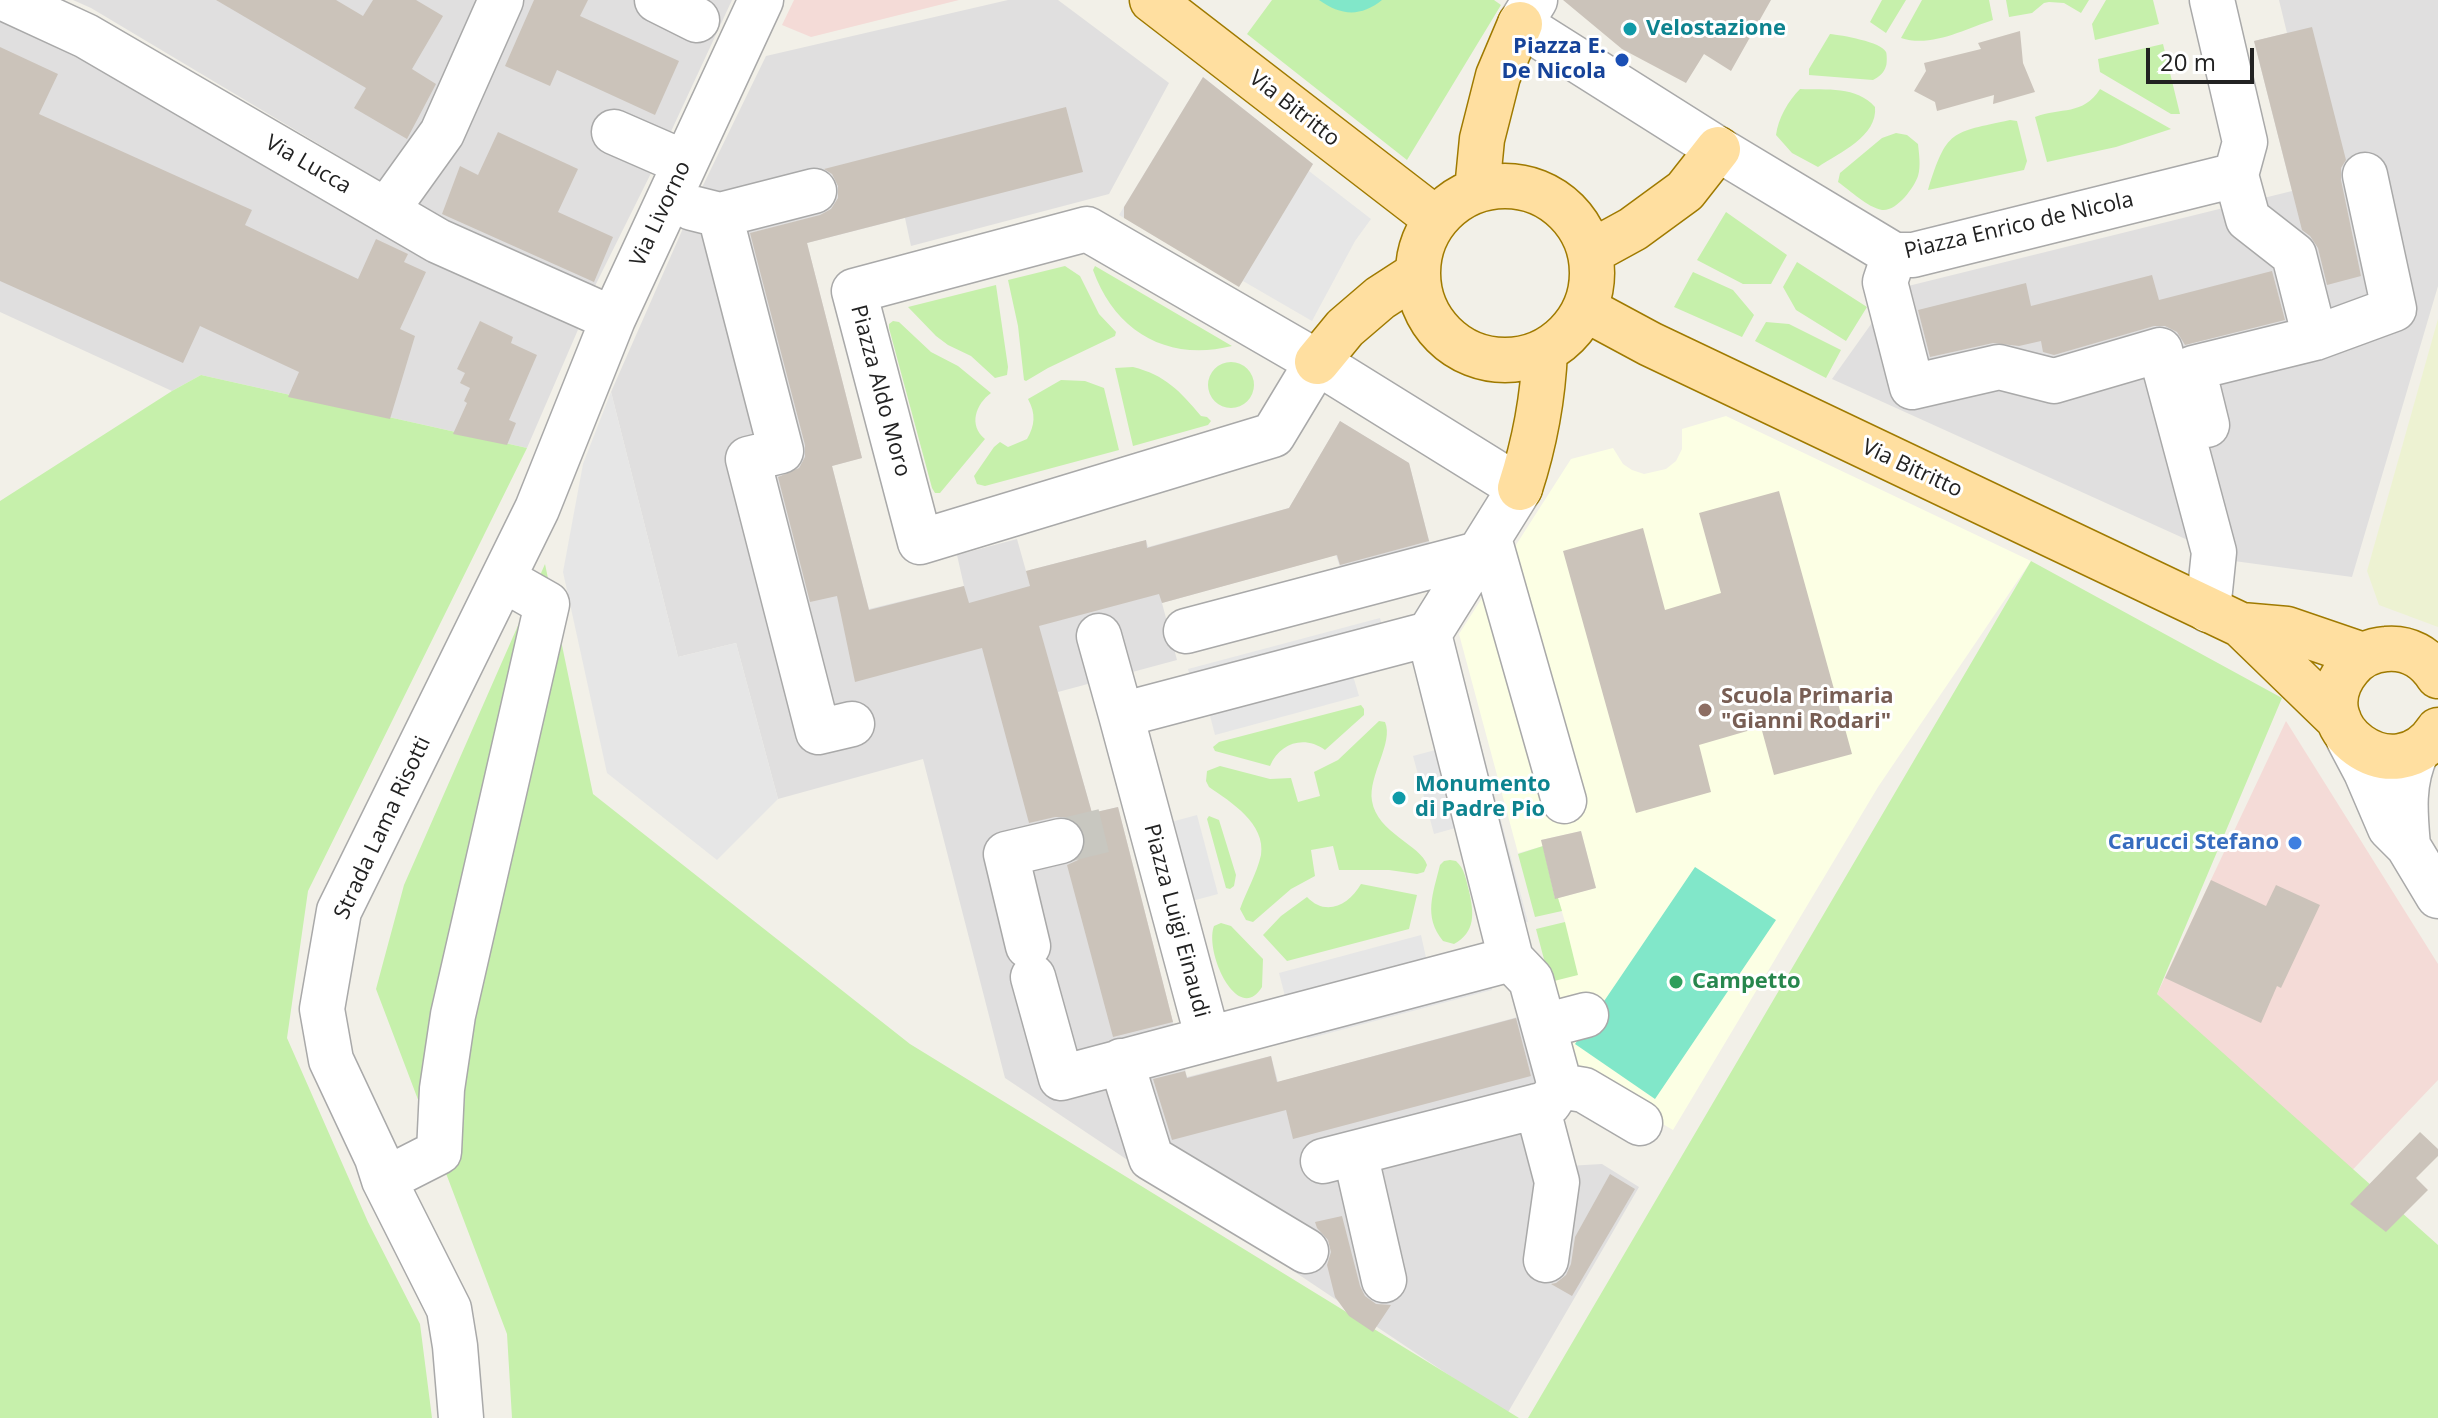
<!DOCTYPE html>
<style>
body{margin:0}
#map{position:relative;width:2438px;height:1418px;overflow:hidden;background:#f2f0e8;font-family:"Open Sans",sans-serif}
canvas{display:block}
.scale{position:absolute;left:2146px;top:48px;width:108px;height:36px;box-sizing:border-box;border:4px solid #222;border-top:0;padding-left:10px;font-size:24px;line-height:28px;white-space:nowrap;color:#222;-webkit-text-stroke:6px #fff;paint-order:stroke}
</style>
<div id="map">
<canvas width="2438" height="1418"></canvas>
<div class="scale">20 m</div>
</div>
<script>
const ctx = document.querySelector('canvas').getContext('2d');
ctx.lineJoin = 'round';
function paint(path, color) {
  ctx.fillStyle = color;
  ctx.fill(path, 'evenodd');
}
function stroke(path, color, width, dash) {
  ctx.strokeStyle = color;
  ctx.lineWidth = width;
  ctx.lineCap = dash ? 'butt' : 'round';
  ctx.setLineDash(dash || []);
  ctx.stroke(path);
}
function label(font, color, halo, rows, align = 'center') {
  ctx.font = font + ' "Open Sans",sans-serif';
  ctx.lineWidth = 6;
  ctx.setLineDash([]);
  ctx.textBaseline = 'middle';
  ctx.strokeStyle = halo;
  ctx.fillStyle = color;
  for (const [text, x, y, turn = 0] of rows) {
    ctx.save();
    ctx.translate(x, y);
    ctx.rotate((+turn || 0) * Math.PI / 180);
    ctx.textAlign = isNaN(turn) ? turn : align;
    if (halo) ctx.strokeText(text, 0, 0);
    ctx.fillText(text, 0, 0);
    ctx.restore();
  }
}
const residential = new Path2D(`
 M73 0H732L661 153 595 286 441 217 91 8Z
 M1008 0H1058L1169 83 1109 194 911 246 905 218 807 243 862 458 832 466 869 609 964 586 957 555 1017 539 1026 571 1146 540 1148 547 1289 508 1340 421 1409 463 1431 548 1341 570 1336 555 1162 603 1177 660 1058 692 1092 813 1118 807 1187 1077 1271 1056 1278 1082 1525 1015 1567 1166 1602 1164 1639 1187 1507 1414 1005 1078 923 759 778 799 736 643 678 657 611 392 692 208 766 56Z
 M2279 0H2438V286L2352 577 2234 561 1832 379 1896 289 2292 191 2254 41 2287 33Z
 M0 15 73 47 580 325 527 448 201 375 172 391 0 312Z`);
const commercial = new Path2D(`
 M794 0H959L811 37 782 25Z
 M2286 721 2438 964V1080L2341 1182 2157 994Z`);
const education = new Path2D(`
 M1726 416 2031 561 1878 787 1673 1130 1574 1073 1550 982 1565 922 1558 898 1596 888 1581 831 1541 840 1543 846 1518 853 1459 634 1571 459 1613 448 1623 464 1632 470 1644 474 1666 469 1676 461 1682 449V429Z`);
const farmland = new Path2D(`
 M2438 319V627L2379 605 2367 571Z`);
const grass = new Path2D(`
 M1272 0H1494L1501 5 1407 160 1247 34Z
 M1882 0H1906L1886 33 1870 22Z
 M1922 0H1989L1993 20C1965 29 1931 48 1901 38Z
 M2006 0H2089L2081 13 2064 3 2049 2 2044 3 2032 13 2009 17Z
 M2106 0H2153L2159 24 2095 40 2092 24Z
 M1830 34C1841 35 1882 42 1886 52 1887 54 1887 64 1886 66 1884 73 1879 77 1873 80L1809 75V69Z
 M2163 44 2180 114H2171L2100 72 2098 59Z
 M1800 89C1826 90 1857 86 1875 107 1878 136 1839 153 1818 167L1792 153 1776 135C1778 119 1788 101 1800 89Z
 M2100 89 2171 129 2116 147 2047 162 2035 117C2061 107 2083 116 2100 89Z
 M2010 120 2017 121 2027 161 2024 170 1928 190C1947 129 1951 133 2010 120Z
 M1896 133 1907 135 1918 144C1919 154 1921 166 1918 176 1914 188 1896 212 1882 210 1867 207 1851 191 1838 182L1840 173 1882 138Z
 M1726 212 1787 255 1771 284H1743L1697 260Z
 M1797 262 1867 307 1846 341 1796 310 1783 287Z
 M1065 266 1080 276 1099 314 1116 332 1115 336 1048 368 1026 381 1024 380 1018 326 1008 280Z
 M1095 266 1232 346C1168 362 1115 332 1093 270Z
 M1693 272 1733 290 1754 315 1742 337 1674 307Z
 M996 285 1008 367 1007 375 995 378 971 356 948 345 936 336 908 307Z
 M893 321 899 322 931 352 958 366 991 393C976 404 968 425 985 439L940 493H935L932 488 889 328V324Z
 M1766 322 1789 324 1841 350 1826 378 1755 341Z
 M1208 385a23 23 0 1 1 46 0a23 23 0 1 1-46 0Z
 M1133 367C1165 375 1180 391 1201 416L1207 417 1211 421 1208 425 1133 446 1115 368Z
 M201 375 527 448 308 891 287 1038 368 1222 420 1324 432 1418H0V501L172 391Z
 M1061 380 1085 381 1104 388 1119 450 985 486 977 484 974 476 994 447 1000 442 1008 447 1027 439C1035 425 1036 414 1028 399Z
 M2031 561 2282 698 2157 994 2438 1245V1418H1528Z
 M545 564 593 794 910 1044 1519 1418H512L507 1334 376 989 404 885Z
 M1361 705 1364 709V715L1325 750C1304 735 1280 743 1270 766L1215 751 1213 747 1219 742Z
 M1379 721 1385 722C1394 743 1368 775 1372 801 1377 833 1421 845 1427 865L1424 872 1417 874 1389 870H1339L1333 846 1311 850 1315 876 1291 889 1253 922 1246 920 1240 909C1246 892 1257 873 1261 855 1266 824 1231 802 1209 787L1206 781 1207 771 1220 766 1270 779 1291 778 1298 802 1320 796 1314 772 1338 760Z
 M1209 816 1219 820 1236 875 1234 886 1230 889 1226 888 1207 819Z
 M1543 846 1555 898H1558L1562 911 1535 917 1518 854Z
 M1450 860 1456 861C1465 869 1466 880 1469 891 1474 913 1476 932 1454 944L1443 941C1423 916 1433 894 1440 865L1444 861Z
 M1361 884 1417 895 1409 929 1287 961 1263 935 1281 916 1307 897C1326 917 1349 905 1361 884Z
 M1565 922 1578 975 1550 982 1536 929Z
 M1221 923 1231 926 1263 959 1262 987C1238 1026 1204 952 1214 926Z`);
const pitch = new Path2D(`
 M1319 0H1382C1361 17 1341 16 1319 0Z
 M1695 867 1776 920 1655 1099 1575 1044Z`);
const parking = new Path2D(`
 M1203 77 1313 164 1309 171 1371 219 1355 241 1312 321 1243 281 1239 286 1119 215Z
 M611 392 678 657 736 643 778 799 717 860 607 773 563 572 583 464Z
 M1380 618 1383 629 1191 680 1188 669Z
 M1351 669 1359 696 1215 735 1208 708Z
 M1478 733 1528 922 1517 925 1468 736Z
 M1439 749 1459 827 1434 834 1413 756Z
 M1197 815 1218 894 1192 901 1171 822Z
 M1421 935 1427 962 1286 1000 1279 973Z
 M1489 979 1492 990 1307 1039 1304 1027Z`);
const building = new Path2D(`
 M216 0H336L363 16 373 0H416L443 16 412 69 436 84 407 139 354 108 366 88Z
 M534 0H588L580 16 679 61 655 115 557 70 550 86 505 66Z
 M1563 0H1771L1731 71 1704 54 1686 83 1622 49Z
 M2312 27 2346 160 2341 168V180L2361 276 2327 285 2318 248 2310 236 2302 230 2254 41Z
 M2020 31 2023 63 2035 92 1993 104 1994 95 1937 111 1935 102 1914 91 1926 71 1924 63 1981 49 1978 43Z
 M0 47 58 74 39 114 252 210 245 225 358 279 376 239 408 254 404 262 426 272 400 329 415 336 390 419 288 397 299 372 200 326 183 363 0 281Z
 M1203 77 1313 164 1239 287 1124 218V207Z
 M1066 107 1083 172 807 243 862 458 832 466 869 610 964 586 969 603 1030 586 1026 571 1146 540 1147 548 1289 508 1340 421 1409 463 1429 541 1340 565 1337 555 1162 603 1159 594 1039 626 1092 813 1118 807 1173 1022 1113 1037 1067 865 1078 860 1085 849V835L1079 823 1067 817H1055L1029 823 982 648 855 682 837 596 810 602 778 477 799 468 805 457V445L750 233 820 215 831 209 838 198V186L832 174 824 169Z
 M498 132 578 169 558 212 613 237 594 282 442 214 460 166 478 175Z
 M2272 271 2285 320 2185 345 2177 332 2165 326H2154L2054 355 2043 352 2041 341 2019 346 1993 343 1930 357 1918 310 2026 283 2031 306 2152 275 2159 300Z
 M480 321 513 337 511 343 537 355 509 420 516 423 507 445 453 434 467 403 464 401 470 388 460 383 465 373 457 369Z
 M1779 491 1852 754 1774 775 1761 727 1699 745 1711 792 1636 813 1563 551 1643 528 1665 610 1721 593 1699 513Z
 M1581 831 1596 888 1555 899 1541 840Z
 M2211 880 2266 906 2276 885 2320 905 2281 988 2277 986 2261 1023 2165 978Z
 M1516 1018 1531 1076 1293 1139 1286 1110 1172 1140 1153 1079 1185 1071 1187 1078 1271 1056 1277 1082Z
 M2420 1132 2438 1149V1156L2416 1178 2428 1190 2386 1232 2350 1204Z
 M1610 1174 1635 1189 1572 1296 1551 1284 1556 1283 1566 1275 1571 1264 1575 1237Z
 M1342 1216 1360 1286 1365 1296 1376 1304 1391 1305 1373 1332 1349 1316 1335 1297 1327 1265 1331 1252 1328 1240 1317 1228 1315 1222Z`);
const minorTunnel = new Path2D(`
 M1061 841 1123 826`);
const minor = new Path2D(`
 M8 0 86 36 438 241 613 319
 M657 0 697 20
 M1535 0 1520 24 1718 149 1894 255H1913L2236 175 2245 142 2212 0
 M614 132 685 163
 M2236 175 2248 219 2294 255 2315 338
 M692 208 720 215 814 191
 M386 211 442 133 501 0
 M720 215 781 451 748 459 818 732 852 724
 M1894 255 1885 282 1912 387 1999 367 2054 381 2160 350 2214 552 2208 610
 M1317 362 1273 435 920 542 854 291 1087 229 1317 362 1520 488 1429 634 1121 715 1208 1039 1511 959 1429 634
 M2207 425 2193 368 2315 338 2394 309 2365 175
 M1489 538 1564 801
 M1186 631 1478 554
 M1099 636 1121 715
 M2348 738 2366 772 2390 828 2408 846 2438 896
 M2408 846C2405 813 2402 782 2417 751
 M1028 946 1006 854 1061 841
 M1033 977 1061 1078 1208 1039
 M1544 1026 1586 1015
 M1121 1061 1151 1158 1306 1251
 M1560 1086 1584 1090 1640 1123
 M1537 1106 1557 1182 1546 1260
 M1355 1153 1384 1280
 M1323 1161 1549 1103 1560 1086 1531 980 1511 959
 M384 1180 439 1152 442 1089 453 1015 547 604 503 579
 M461 1418 455 1346 449 1309 384 1180 377 1158 331 1060 322 1009 339 911 537 509 613 319 761 0`);
const major = new Path2D(`
 M1152 0 1436 219
 M1418 273a87 87 0 1 1 174 0a87 87 0 1 1-174 0Z
 M1477 190 1482 139 1498 76 1520 24
 M1591 252 1633 229 1685 191 1718 149
 M1585 309 1650 344 2241 625 2287 629 2363 655
 M1317 362 1345 328 1380 298 1417 274
 M1520 488C1535 442 1543 399 1545 351
 M2241 625 2339 720
 M2438 676C2426 657 2408 647 2386 649 2371 650 2358 657 2349 668 2300 726 2395 796 2438 730`);
const markers = [
 [1630,29,8,"#0f9aa8"],
 [1622,60,8,"#1a4fb4"],
 [1705,710,8,"#8d6e63"],
 [1399,798,8,"#0f9aa8"],
 [2295,843,8,"#3f7fe0"],
 [1676,982,8,"#2e9e5b"]
];
const cultureNames = [
 ["Velostazione",1646,29],
 ["Monumento",1415,785],
 ["di Padre Pio",1415,810]
];
const transitNames = [
 ["Piazza E.",1606,47],
 ["De Nicola",1606,72]
];
const streetNames = [
 ["Via Bitritto",1294,109,38],
 ["Via Lucca",308,165,30],
 ["Via Livorno",661,214,-65],
 ["Piazza Enrico de Nicola",2019,226,-13],
 ["Piazza Aldo Moro",880,391,75],
 ["Via Bitritto",1912,469,25],
 ["Strada Lama Risotti",383,828,-65],
 ["Piazza Luigi Einaudi",1176,921,75]
];
const educationNames = [
 ["Scuola Primaria",1721,697],
 ["\"Gianni Rodari\"",1721,722]
];
const shopNames = [
 ["Carucci Stefano",2279,843]
];
const leisureNames = [
 ["Campetto",1692,982]
];
paint(residential, '#e0dfdf');
paint(commercial, '#f4dbd7');
paint(education, '#fcffe4');
paint(farmland, '#edf2d2');
paint(grass, '#c6f0ab');
paint(pitch, '#81e7c9');
paint(parking, '#e6e6e6');
paint(building, '#cbc3ba');
stroke(minorTunnel, '#c8c7c0', 44, [44, 22]);
stroke(minor, '#a9a9a9', 47);
stroke(major, '#9f7a00', 47);
stroke(minor, '#fff', 44);
stroke(major, '#ffdfa0', 44);
for (const [x, y, r, color] of markers) {
  const dot = new Path2D();
  dot.arc(x, y, r, 0, 2 * Math.PI);
  ctx.fillStyle = color;
  ctx.fill(dot);
  stroke(dot, '#fff', 3);
}
label('bold 22px', '#0d838f', '#fff', cultureNames, 'left');
label('bold 22px', '#164399', '#fff', transitNames, 'right');
label('22px', '#222', '#fff', streetNames);
label('bold 22px', '#785e54', '#fff', educationNames, 'left');
label('bold 22px', '#366cbe', '#fff', shopNames, 'right');
label('bold 22px', '#27864d', '#fff', leisureNames, 'left');
</script>
